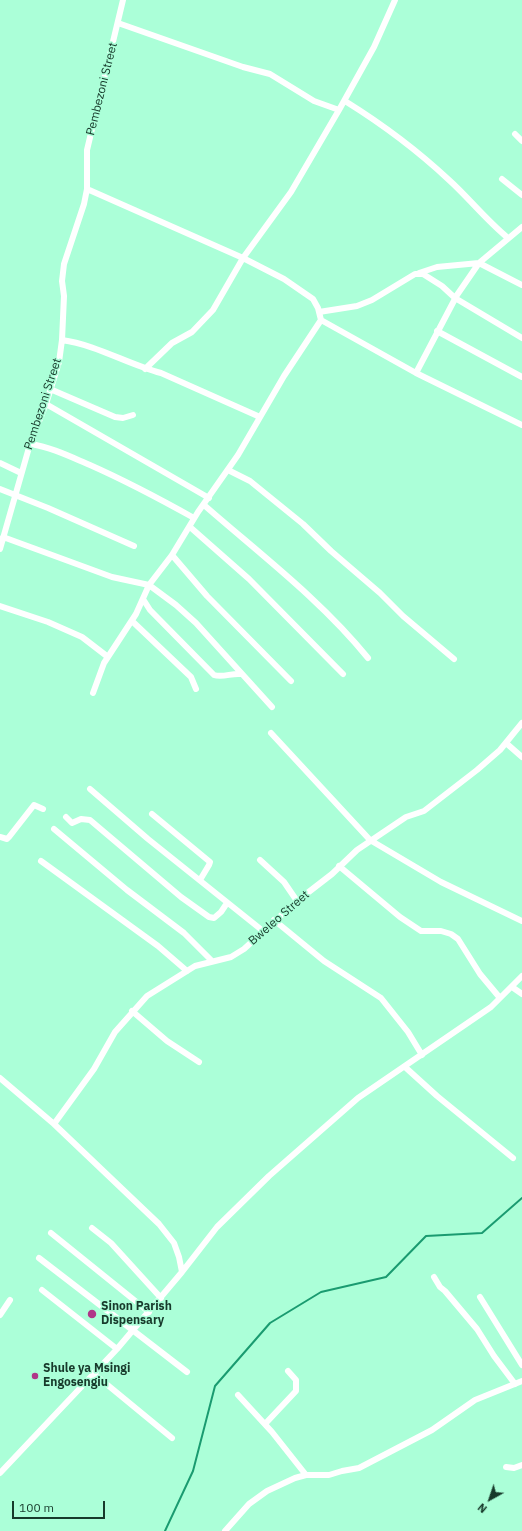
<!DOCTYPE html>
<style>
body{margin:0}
#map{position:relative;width:522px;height:1531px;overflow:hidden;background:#abffd8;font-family:"IBM Plex Sans",sans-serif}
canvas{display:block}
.north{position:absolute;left:470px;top:1479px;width:40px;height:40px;-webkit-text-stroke:3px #abffd8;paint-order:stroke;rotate:220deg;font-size:11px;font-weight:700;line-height:16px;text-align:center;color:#173a2b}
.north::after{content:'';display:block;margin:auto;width:14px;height:18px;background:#173a2b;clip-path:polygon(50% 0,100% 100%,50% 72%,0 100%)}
.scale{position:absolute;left:12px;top:1501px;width:93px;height:18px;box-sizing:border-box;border:2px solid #173a2b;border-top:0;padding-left:5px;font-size:12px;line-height:14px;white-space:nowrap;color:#173a2b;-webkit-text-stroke:3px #abffd8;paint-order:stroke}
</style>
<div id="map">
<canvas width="522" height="1531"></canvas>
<div class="north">N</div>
<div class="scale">100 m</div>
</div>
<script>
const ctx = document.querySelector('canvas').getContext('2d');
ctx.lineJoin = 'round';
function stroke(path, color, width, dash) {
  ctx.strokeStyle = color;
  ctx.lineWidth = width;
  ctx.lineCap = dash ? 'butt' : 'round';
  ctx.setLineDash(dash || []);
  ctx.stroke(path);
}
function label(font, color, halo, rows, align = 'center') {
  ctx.font = font + ' "IBM Plex Sans",sans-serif';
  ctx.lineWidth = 3;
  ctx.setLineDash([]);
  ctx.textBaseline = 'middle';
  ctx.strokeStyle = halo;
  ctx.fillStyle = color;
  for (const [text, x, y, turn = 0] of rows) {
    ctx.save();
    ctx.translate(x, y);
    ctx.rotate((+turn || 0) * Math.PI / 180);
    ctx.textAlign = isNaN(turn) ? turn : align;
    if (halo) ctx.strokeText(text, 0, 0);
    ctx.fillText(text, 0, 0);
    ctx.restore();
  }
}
const stream = new Path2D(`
 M165 1531 193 1471 215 1386 270 1323 321 1292 386 1277 426 1236 482 1233 522 1198`);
const minor = new Path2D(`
 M118 23 243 67 270 74 314 101 339 110
 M345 101C382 124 417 150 449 180 469 198 486 220 508 238
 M515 134 522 141
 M502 179 522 195
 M87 189 243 258 284 279 313 299 318 308 321 320 416 373 522 425
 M419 273 437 267 479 263 522 285
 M319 312 357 306 372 300 415 274H423L442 286 455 298 522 338
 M437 331 522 377
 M62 340C97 345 127 364 161 373L260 417
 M145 369 172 343 192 332 213 310 243 258 291 192 339 110 374 47 395 0
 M416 373 457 295 479 263 522 227
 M50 389 115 417 123 418 133 415
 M46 404 209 498
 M30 444C51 447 71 457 90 465 126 481 160 499 194 518
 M0 463 21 473
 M228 470 250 481 303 524 331 551 380 593 403 616 454 659
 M0 489 48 508 134 546
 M204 505C260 554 321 600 368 658
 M190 527 249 579 343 674
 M3 537 112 577 149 585 176 605 196 623 272 707
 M0 549 30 444 46 404 59 362 62 340 64 296 62 281 64 264 84 204 87 189V150L123 0
 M172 555 207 596 291 681
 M143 599 150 610 214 675C222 678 232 673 240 674
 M0 606 48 622 82 637 108 657
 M132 621 191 677 196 689
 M93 693 104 663 136 614 149 585 172 555 198 512 238 455 284 376 321 320
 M271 733 370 840 441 882 522 921
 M506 743 522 757
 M90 789 148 839 263 931
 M152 814 210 862 209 865 200 880
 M66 817 72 823 81 819 90 820 181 897 209 917 214 918 221 912 227 903
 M54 829 127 890 184 933 212 961
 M0 837 7 839 9 837 34 805 43 809
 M260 860 284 882 297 901
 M41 861 158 946 187 971
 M339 866 400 917 421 931H441L451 934 458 939 480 974 500 998
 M274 920 324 961 381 998 408 1032 422 1055
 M512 987 522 994
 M132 1011 167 1041 199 1062
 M405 1067 437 1096 513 1158
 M0 1078 54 1124 159 1224 174 1243 179 1257 182 1272 117 1349 0 1473
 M54 1124 94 1069 115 1032 147 996 195 966 231 957 244 949 297 901 332 874 357 850 406 817 424 811 477 770 500 750 522 723
 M92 1228 111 1243 161 1298
 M51 1233 149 1312
 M39 1258 187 1372
 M182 1272 217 1227 269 1176 358 1098 491 1007 522 976
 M434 1277 440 1287 445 1291 477 1329 494 1356 515 1384
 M42 1290 117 1349
 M480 1297 522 1365
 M0 1315 10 1300
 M93 1373 172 1438
 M238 1395 272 1432 306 1475
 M265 1424 296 1391V1380L288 1371
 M506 1467 514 1468 522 1465
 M225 1531 249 1504 267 1491 295 1478 306 1475H329L342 1471 359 1468 432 1430 475 1400 522 1381`);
const markers = [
 [92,1314,5,"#b03688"],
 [35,1376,4,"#b03688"]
];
const streetNames = [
 ["Pembezoni Street",102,89,-76],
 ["Pembezoni Street",43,404,-72],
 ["Bweleo Street",279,918,-41]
];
const poiNames = [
 ["Sinon Parish",101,1307],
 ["Dispensary",101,1321],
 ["Shule ya Msingi",43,1369],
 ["Engosengiu",43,1383]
];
stroke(stream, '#1a9b70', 2);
stroke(minor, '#fff', 6);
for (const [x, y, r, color] of markers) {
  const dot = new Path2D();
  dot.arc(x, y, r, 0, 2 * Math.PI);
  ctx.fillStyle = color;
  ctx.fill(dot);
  stroke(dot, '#abffd8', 1.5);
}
label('12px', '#173a2b', '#abffd8', streetNames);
label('bold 12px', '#173a2b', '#abffd8', poiNames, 'left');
</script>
